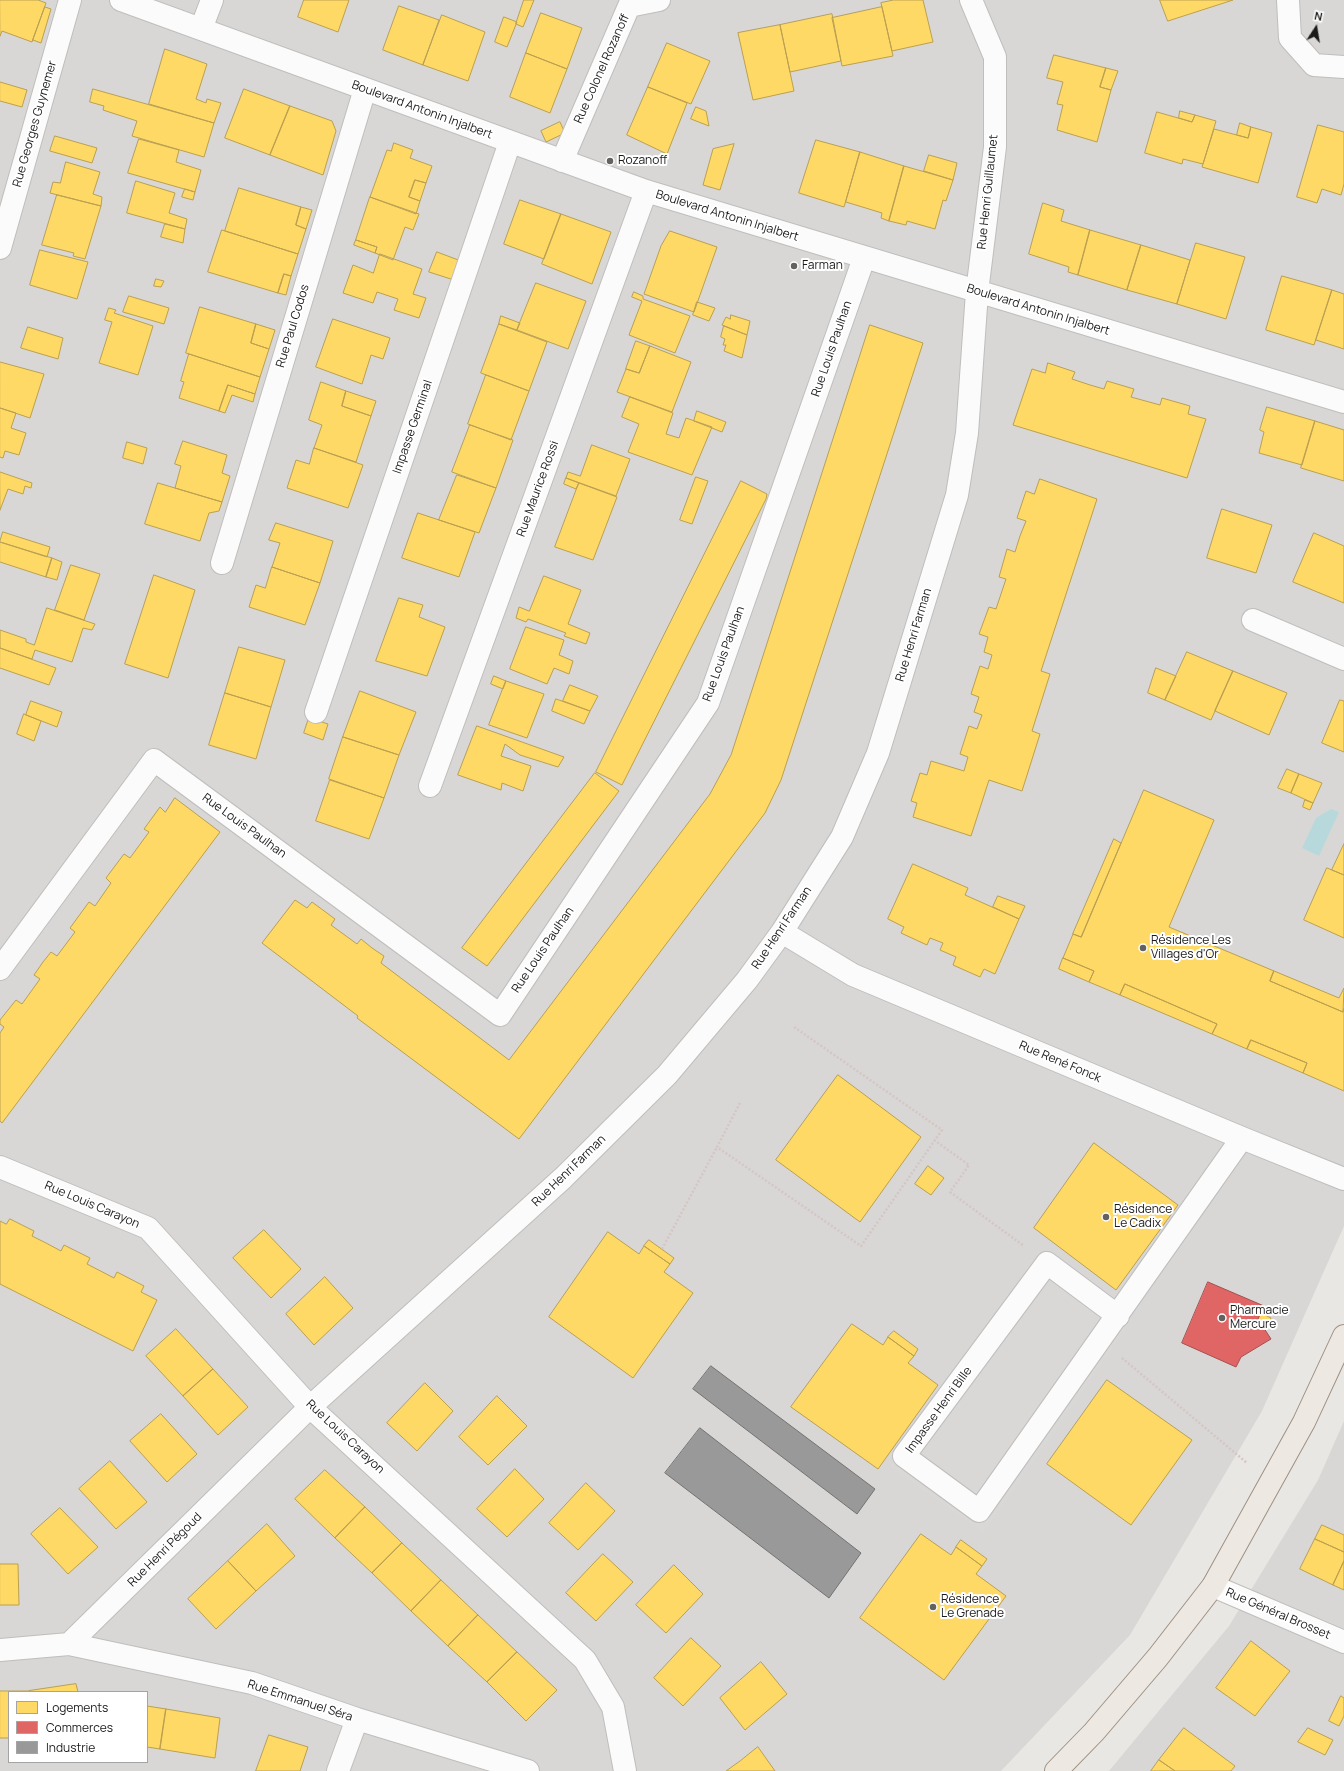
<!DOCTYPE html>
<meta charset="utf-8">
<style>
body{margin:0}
#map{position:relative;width:1344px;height:1771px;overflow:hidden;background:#e9e7e4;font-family:Manrope,sans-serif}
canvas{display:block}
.legend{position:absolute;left:8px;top:1691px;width:140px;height:72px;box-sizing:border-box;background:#fff;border:1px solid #a4a4a4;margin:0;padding:5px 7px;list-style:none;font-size:12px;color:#1b1b1b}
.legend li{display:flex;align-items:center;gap:8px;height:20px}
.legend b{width:20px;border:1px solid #a4a4a4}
.north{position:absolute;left:1296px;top:8px;width:40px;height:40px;-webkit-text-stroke:3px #fff;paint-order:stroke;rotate:12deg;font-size:11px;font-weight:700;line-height:16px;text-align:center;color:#1b1b1b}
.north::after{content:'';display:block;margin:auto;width:14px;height:18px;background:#1b1b1b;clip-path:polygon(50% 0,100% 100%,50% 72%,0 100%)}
</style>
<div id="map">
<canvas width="1344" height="1771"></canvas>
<ul class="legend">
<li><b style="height:11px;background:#ffd966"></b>Logements</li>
<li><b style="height:11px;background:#e06666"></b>Commerces</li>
<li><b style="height:11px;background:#999"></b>Industrie</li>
</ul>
<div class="north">N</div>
</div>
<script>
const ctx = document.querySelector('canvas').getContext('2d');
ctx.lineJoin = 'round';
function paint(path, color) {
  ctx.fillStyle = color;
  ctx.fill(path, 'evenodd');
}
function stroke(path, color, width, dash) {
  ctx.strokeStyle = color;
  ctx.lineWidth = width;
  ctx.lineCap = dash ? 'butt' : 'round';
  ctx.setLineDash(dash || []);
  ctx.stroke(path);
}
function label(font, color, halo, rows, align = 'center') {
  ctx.font = font + ' Manrope,sans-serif';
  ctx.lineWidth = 4;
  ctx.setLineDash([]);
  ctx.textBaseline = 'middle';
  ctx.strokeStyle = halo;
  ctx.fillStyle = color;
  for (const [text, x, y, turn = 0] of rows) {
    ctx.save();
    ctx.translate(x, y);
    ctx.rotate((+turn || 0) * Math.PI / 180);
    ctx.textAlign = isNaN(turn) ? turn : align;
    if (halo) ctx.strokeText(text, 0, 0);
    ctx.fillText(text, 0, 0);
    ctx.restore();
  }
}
const residential = new Path2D(`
 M0 0H1344V1226L1262 1411 1130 1635 1001 1771H0ZM9 1692H147V1762H9Z
 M1344 1421V1771H1109L1229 1626 1318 1480Z`);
const parking = new Path2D(`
 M1038 1253 1133 1319 984 1533 889 1467Z`);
const water = new Path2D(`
 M1331 809 1339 812 1319 856 1302 848 1316 818Z`);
const homes = new Path2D(`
 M0 0H38L46 3 32 42 2 31 0 36Z
 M304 0H349L338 32 298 17Z
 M524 0H534L523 27 516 24Z
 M894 0H923L933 42 892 51 881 3Z
 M1160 0H1233L1168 21Z
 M399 6 439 20 423 65 383 50Z
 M45 7 51 9 41 43 33 40Z
 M882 7 893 56 842 66 832 18Z
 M541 13 582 28 567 69 526 53Z
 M832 14 841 61 790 72 780 25Z
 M442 15 485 32 468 81 423 65Z
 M504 17 517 22 507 47 495 42Z
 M780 25 794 91 753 100 738 33Z
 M667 43 710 61 691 104 648 87Z
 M165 49 207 64 196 99 206 103 207 99 221 103 214 123 149 104Z
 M526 53 567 69 550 113 510 97Z
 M1054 55 1106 68 1100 87 1111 90 1097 142 1057 130 1063 105 1057 104 1063 82 1047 78Z
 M1106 68 1118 71 1111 90 1100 87Z
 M0 82 27 90 22 107 0 101Z
 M648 87 687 103 667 154 627 135Z
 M93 89 214 123 204 157 132 136 137 121 103 110 104 106 90 102Z
 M244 89 290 106 270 155 225 138Z
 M290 106 332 121 336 131 323 175 270 155Z
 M696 107 706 111 709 126 691 119Z
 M1180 111 1195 115 1192 122 1179 118Z
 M1157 112 1192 122 1195 115 1216 121 1203 164 1183 159 1182 164 1145 153Z
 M560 122 565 133 546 142 541 131Z
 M1240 123 1251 127 1248 138 1237 135Z
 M1318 125 1344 132V184L1341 195 1322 189 1317 203 1297 197Z
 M1251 127 1272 133 1258 183 1202 167 1214 129 1248 138Z
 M55 136 97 148 92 163 50 151Z
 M139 139 179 150 176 162 201 170 195 192 128 173Z
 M816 140 860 152 844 207 799 193Z
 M394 143 413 150 410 158 432 166 426 183 415 180 409 197 420 201 416 214 370 197 387 150 391 151Z
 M734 144 720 190 703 185 713 149Z
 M860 152 904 166 889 221 881 218 882 213 846 202Z
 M929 155 957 163 953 180 924 171Z
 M66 162 100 172 93 194 102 197 101 206 50 193 53 182 60 183Z
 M904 166 953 180 946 201 943 200 935 229 907 221 906 225 889 221Z
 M415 180 426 183 420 201 409 197Z
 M136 181 175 193 169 213 187 219 185 229 127 213Z
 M239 188 301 207 296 225 306 229 298 254 225 231Z
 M185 189 195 192 193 200 182 197Z
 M57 195 101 206 85 259 73 256 74 253 42 245Z
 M370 197 419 214 413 230 405 227 393 260 375 253 377 247 356 240Z
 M520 200 561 214 544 259 504 244Z
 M1043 203 1064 210 1061 221 1090 230 1078 275 1068 272 1069 267 1029 254Z
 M301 207 312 210 306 229 296 225Z
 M561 214 611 232 592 284 542 264Z
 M165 224 185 229 183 243 161 237Z
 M222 230 298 254 291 276 284 274 278 293 208 272Z
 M1090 230 1141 245 1127 290 1078 275Z
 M670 231 717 247 694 312 644 294 661 246Z
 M356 240 377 247 375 253 354 245Z
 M1196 243 1245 257 1226 319 1177 304Z
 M1141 245 1190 260 1177 304 1127 290Z
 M40 250 88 262 77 299 30 285Z
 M437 252 461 261 454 280 429 272Z
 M380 254 422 269 413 294 426 298 419 318 394 310 398 299 377 292 373 303 343 293 353 265 373 273Z
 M284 274 291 276 286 295 278 293Z
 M1282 276 1332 290 1314 345 1266 330Z
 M156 279 164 281 161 287 154 286Z
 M536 283 586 301 568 349 517 330Z
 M1332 290 1344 294V349L1316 340Z
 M634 292 643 296V299L690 316 675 353 629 335 642 301 632 297Z
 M129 296 169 308 164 324 123 312Z
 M697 302 715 308 709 321 693 315Z
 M200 307 256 324 251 343 269 349 260 377 186 353Z
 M109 308 116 310 114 313 153 326 138 375 99 363 112 322 105 320Z
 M731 315 750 321 747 335 722 325 726 317 730 319Z
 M501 316 520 323 517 330 499 324Z
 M333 319 390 338 383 359 371 355 362 384 316 367Z
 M256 324 275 330 269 349 251 343Z
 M499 324 547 342 529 391 481 373Z
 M870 325 923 343 781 780 765 813 519 1139 357 1018 358 1016 262 943 295 900 307 908 312 902 335 919 331 925 357 944 361 939 372 948 384 956 381 963 509 1060 710 794 731 755Z
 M724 326 747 335 742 358 724 351 726 345H723L725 339 721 337Z
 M28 327 63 338 58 359 21 348Z
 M636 341 650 346 639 373 626 369Z
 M650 346 691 362 672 412 617 392 626 369 639 373Z
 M189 354 260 377 255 394 228 385 219 411 179 398 184 382 181 381Z
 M0 362 44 374 30 418 0 408Z
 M1048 363 1075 372 1072 379 1090 385 1104 389 1107 381 1134 389 1131 397 1160 405 1162 398 1190 406 1188 414 1206 419 1187 478 1013 425 1032 369 1045 373Z
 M486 375 529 391 511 440 468 424Z
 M321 382 346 391 342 406 371 416 356 462 314 448 322 425 309 420Z
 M228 385 255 394 253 402 232 395 225 413 219 411Z
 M346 391 376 401 371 416 342 406Z
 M630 397 673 413 666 434 679 438 686 418 712 427 692 475 628 452 639 424 622 417Z
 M1267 407 1315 421 1302 465 1259 453 1264 432 1260 430Z
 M0 408 16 413 11 428 26 433 19 455 5 451 3 458 0 457Z
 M697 411 726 422 722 432 694 421Z
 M1315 421 1344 430V481L1301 468Z
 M470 425 513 440 496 488 452 472Z
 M183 441 227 455 222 473 230 476 222 502 175 488 181 466 175 464Z
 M127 442 147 448 143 464 123 458Z
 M592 445 630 459 616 496 566 478 568 472 580 476Z
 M314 448 363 465 348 508 287 488 296 460 309 464Z
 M0 472 32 483 31 488 25 486 23 494 8 489 0 510Z
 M457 475 496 488 479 533 439 520Z
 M696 477 708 481 692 524 680 520Z
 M566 478 579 483 576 489 564 484Z
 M1040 479 1097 499 1041 671 1050 674 1032 731 1040 734 1022 791 989 780 971 836 913 817 917 803 911 801 920 773 927 775 931 761 964 771 968 757 960 754 969 726 977 729 982 715 974 712 979 697 971 694 980 666 988 669 992 655 984 652 988 637 979 634 989 607 996 609 1006 579 999 577 1007 549 1015 552 1020 536 1026 521 1017 518 1026 491 1034 494Z
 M741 481 767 494 766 499 622 785 596 772Z
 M158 483 222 502 219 511 209 513 200 541 145 524Z
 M579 483 617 497 593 560 555 547Z
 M1222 509 1272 525 1256 573 1207 558Z
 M418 513 475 532 459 577 402 558Z
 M276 523 333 541 320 583 272 567 280 543 269 540Z
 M3 532 50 547 47 557 0 542Z
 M1314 533 1344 546V603L1293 582Z
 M0 542 52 558 46 577 0 562Z
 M52 558 62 562 57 580 46 577Z
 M71 565 100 574 84 620 55 610Z
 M272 567 320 583 305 625 249 607 256 585 265 588Z
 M154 575 195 590 168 678 125 664Z
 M544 576 581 590 568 624 590 633 586 644 564 636 566 633 528 619 526 622 516 618 519 607 529 611Z
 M399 598 423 605 419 617 445 627 427 676 376 661Z
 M47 608 95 624 92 630 83 628 72 662 35 650 32 659 0 648V630L26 639V642L34 645Z
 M526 627 564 640 559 655 573 661 569 674 554 668 547 684 510 669Z
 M239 647 285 660 271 707 225 693Z
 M0 648 56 668 49 685 0 668Z
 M1187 652 1233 671 1211 720 1165 700Z
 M1156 668 1176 676 1165 700 1148 693Z
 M1233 671 1287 693 1269 735 1215 711Z
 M494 676 506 681 503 689 491 684Z
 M506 681 544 694 527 738 489 725Z
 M570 685 598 696 590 711 563 701Z
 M360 691 416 712 399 755 343 737Z
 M225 693 271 707 256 759 209 745Z
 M556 699 590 711 584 724 552 711Z
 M1340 700 1344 701V752L1322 743Z
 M31 701 62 712 57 727 26 715Z
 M24 714 41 721 34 741 17 734Z
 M309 718 328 724 323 740 304 733Z
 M477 726 564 757 558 767 520 755 505 744 501 756 531 766 523 791 502 783 501 790 458 775Z
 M343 737 399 755 384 798 329 779Z
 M1287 769 1299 774 1291 793 1278 788Z
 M595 773 619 791 487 966 462 948Z
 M1299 774 1322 783 1313 803 1291 793Z
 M330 780 384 798 369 839 316 821Z
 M1144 790 1214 820 1169 927 1274 971 1270 981 1343 1012 1344 1008V1091L1303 1073 1307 1063 1251 1040 1247 1049 1212 1034 1217 1024 1125 984 1120 995 1089 982 1094 971 1063 958 1073 934 1081 937Z
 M175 798 220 832 2 1123 0 1121V1033L4 1027 0 1024V1020L16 1000 22 1004 40 979 34 975 43 962 51 952 57 956 75 932 70 928 89 902 95 906 111 883 106 878 124 854 130 858 149 832 144 829 160 807 165 812Z
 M1305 800 1313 803 1310 810 1303 807Z
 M1114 839 1121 843 1081 937 1073 934Z
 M1344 844V875L1332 870Z
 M913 864 968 888 965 895 1019 919 995 974 984 969 980 977 953 965 956 957 940 950 943 943 930 938 927 945 901 933 904 927 888 919Z
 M1327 868 1344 875V938L1304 920Z
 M998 896 1025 906 1019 919 993 907Z
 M1063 958 1094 971 1089 982 1059 969Z
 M1274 971 1339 998 1344 988 1343 1012 1270 981Z
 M1125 984 1217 1024 1212 1034 1120 995Z
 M1251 1040 1307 1063 1303 1073 1247 1049Z
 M838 1075 921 1137 860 1222 776 1160Z
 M1094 1143 1178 1205 1116 1290 1034 1228Z
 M928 1166 944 1178 931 1195 915 1184Z
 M10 1219 34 1231 32 1236 46 1243 61 1251 64 1245 90 1258 87 1264 114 1278 117 1272 144 1286 141 1292 157 1300 133 1351 0 1284V1221L6 1224Z
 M264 1230 301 1269 271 1298 233 1258Z
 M608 1232 639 1254 644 1246 670 1264 664 1272 693 1293 633 1378 549 1317Z
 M649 1240 674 1258 670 1264 644 1246Z
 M325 1277 353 1308 314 1345 286 1314Z
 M1261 1313 1271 1318 1265 1330 1258 1319Z
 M852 1324 883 1345 888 1337 914 1356 908 1363 938 1385 878 1469 791 1407Z
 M176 1329 213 1369 183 1396 146 1356Z
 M894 1331 918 1349 914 1356 888 1337Z
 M213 1369 248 1407 218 1435 183 1396Z
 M1107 1380 1192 1440 1131 1525 1047 1464Z
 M425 1383 453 1411 417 1451 387 1423Z
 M497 1396 527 1426 488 1465 459 1437Z
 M161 1414 197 1454 167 1482 130 1441Z
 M110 1461 147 1502 116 1529 79 1489Z
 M515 1469 544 1499 507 1537 477 1509Z
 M325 1470 365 1507 335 1538 295 1499Z
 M586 1483 615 1511 578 1550 549 1523Z
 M365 1507 402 1543 372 1573 335 1538Z
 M60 1508 98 1547 68 1574 31 1534Z
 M267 1524 295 1556 256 1591 228 1561Z
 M1322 1525 1344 1535V1552L1315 1539Z
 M921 1534 951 1555 956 1547 982 1566 976 1574 1006 1596 944 1680 860 1618Z
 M1315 1539 1344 1552V1561L1333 1585 1300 1569Z
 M961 1540 987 1559 982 1566 956 1547Z
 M402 1543 441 1580 411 1611 372 1573Z
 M603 1554 633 1582 596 1621 566 1593Z
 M228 1561 256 1591 216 1629 188 1599Z
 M1344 1561V1590L1333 1585Z
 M0 1564H18L19 1605H0Z
 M674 1565 703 1594 666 1633 636 1605Z
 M441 1580 478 1615 448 1646 411 1611Z
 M478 1615 517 1652 487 1682 448 1646Z
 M691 1638 721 1666 683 1706 654 1678Z
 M1251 1641 1290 1671 1255 1716 1216 1688Z
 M517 1652 557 1690 526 1721 487 1682Z
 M761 1662 787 1694 745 1730 720 1698Z
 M76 1684 78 1692H29V1691Z
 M0 1691H29V1692H9V1738H0Z
 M1341 1696 1344 1698V1716L1339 1726 1329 1721Z
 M147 1706 166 1709 160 1749 147 1747Z
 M166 1709 220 1718 215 1758 160 1749Z
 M1184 1728 1235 1766 1231 1771H1175L1159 1760Z
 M1308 1728 1333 1740 1325 1755 1298 1742Z
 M269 1735 308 1747 300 1771H256Z
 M758 1747 775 1771H726L740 1761Z
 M1159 1760 1175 1771H1151Z`);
const shops = new Path2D(`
 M1208 1282 1264 1306 1258 1319 1271 1339 1241 1357 1236 1367 1182 1343Z`);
const industry = new Path2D(`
 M711 1366 875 1489 857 1514 693 1389Z
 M700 1428 861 1553 829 1598 665 1473Z`);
const path = new Path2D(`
 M740 1103 717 1147 861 1246 942 1130 794 1027
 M934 1140 969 1165 950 1192 1024 1246
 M662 1249 717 1147
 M1122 1358 1247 1463`);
const minor = new Path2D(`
 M121 0 646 191 1344 402
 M1288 0 1290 38 1314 65 1344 67
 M201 29 212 0
 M562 161 629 6 659 0
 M0 248 70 0
 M222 563 365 89
 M1253 620 1344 659
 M316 712 510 142
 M430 786 646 191
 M782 932 853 975 1242 1138 1344 1179
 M0 969 154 760 500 1015 708 703 864 258
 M0 1167 148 1228 310 1407 585 1660 613 1707 625 1771
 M1118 1316 1047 1263 904 1456 979 1511 1242 1138
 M1213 1586 1344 1642
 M69 1644 310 1407 563 1178 667 1075 747 980 782 932 842 837 878 753 957 495 967 433 977 292 995 147V57L971 0
 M0 1650 69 1644 252 1683 357 1719 528 1771
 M338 1771 357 1719`);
const major = new Path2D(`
 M1056 1771 1094 1732 1158 1657 1213 1586 1304 1422 1344 1336`);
const markers = [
 [610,161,4,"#636261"],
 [794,266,4,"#636261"],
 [1143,948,4,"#636261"],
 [1106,1217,4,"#636261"],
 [1222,1318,4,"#636261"],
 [933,1607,4,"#636261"]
];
const streetNames = [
 ["Rue Colonel Rozanoff",602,69,-66],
 ["Boulevard Antonin Injalbert",422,110,20],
 ["Rue Georges Guynemer",35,124,-74],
 ["Rue Henri Guillaumet",988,192,-84],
 ["Boulevard Antonin Injalbert",727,216,17],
 ["Boulevard Antonin Injalbert",1038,310,17],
 ["Rue Paul Codos",293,326,-73],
 ["Rue Louis Paulhan",832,349,-71],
 ["Impasse Germinal",413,427,-71],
 ["Rue Maurice Rossi",538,489,-70],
 ["Rue Henri Farman",914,635,-73],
 ["Rue Louis Paulhan",724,654,-70],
 ["Rue Louis Paulhan",244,826,36],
 ["Rue Henri Farman",782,928,-56],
 ["Rue Louis Paulhan",543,950,-56],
 ["Rue René Fonck",1060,1062,23],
 ["Rue Henri Farman",569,1171,-44],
 ["Rue Louis Carayon",92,1205,23],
 ["Impasse Henri Bille",939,1410,-54],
 ["Rue Louis Carayon",345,1437,43],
 ["Rue Henri Pégoud",165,1550,-45],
 ["Rue Général Brosset",1278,1614,23],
 ["Rue Emmanuel Séra",300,1701,18]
];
const poiNames = [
 ["Rozanoff",618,161],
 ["Farman",802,266],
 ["Résidence Les",1151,941],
 ["Villages d'Or",1151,955],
 ["Résidence",1114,1210],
 ["Le Cadix",1114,1224],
 ["Pharmacie",1230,1311],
 ["Mercure",1230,1325],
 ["Résidence",941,1600],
 ["Le Grenade",941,1614]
];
paint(residential, '#d8d7d5');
paint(parking, '#d9d8d7');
paint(water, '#b8d9dc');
paint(homes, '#ffd966');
stroke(homes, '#bba050', 1);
paint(shops, '#e06666');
stroke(shops, '#a55050', 1);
paint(industry, '#999');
stroke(industry, '#737373', 1);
stroke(minor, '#bfbebc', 24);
stroke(major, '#9e9182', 24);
stroke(path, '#d4c6c5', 2.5, [2, 2]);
stroke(minor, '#fcfbfb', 22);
stroke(major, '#eee8e3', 22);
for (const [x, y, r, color] of markers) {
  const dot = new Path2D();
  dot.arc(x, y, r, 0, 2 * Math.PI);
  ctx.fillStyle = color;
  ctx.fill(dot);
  stroke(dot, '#fff', 1.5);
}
label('12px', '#1b1b1b', '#fff', streetNames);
label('12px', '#1b1b1b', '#fff', poiNames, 'left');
</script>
